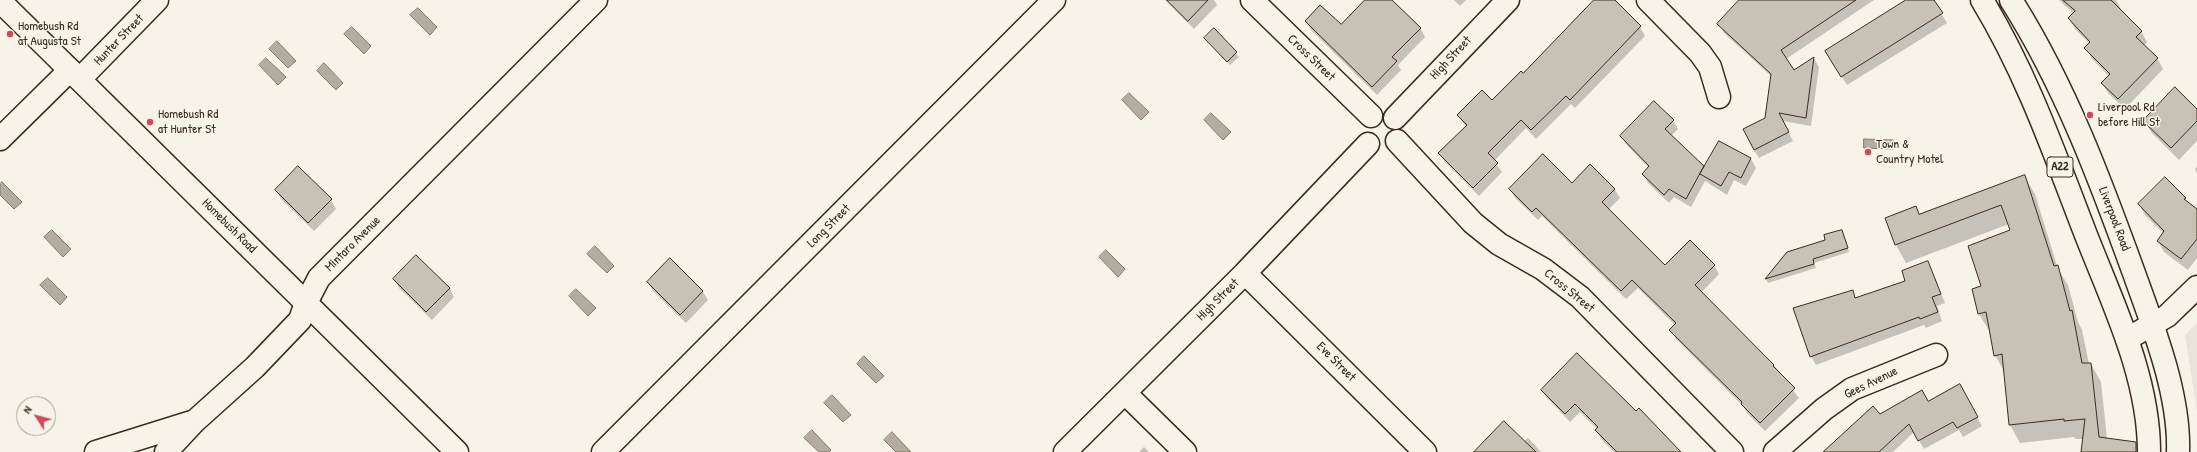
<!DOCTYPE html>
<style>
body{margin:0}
#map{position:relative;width:2197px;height:452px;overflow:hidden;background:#f7f3e8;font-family:"Patrick Hand",sans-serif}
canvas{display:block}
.north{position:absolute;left:16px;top:396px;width:40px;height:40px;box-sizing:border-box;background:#f7f3e8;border:1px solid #aca397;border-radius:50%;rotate:306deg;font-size:11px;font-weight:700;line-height:16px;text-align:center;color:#3b2a1e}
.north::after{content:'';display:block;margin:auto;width:14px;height:18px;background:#d1495b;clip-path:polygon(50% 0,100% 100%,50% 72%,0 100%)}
</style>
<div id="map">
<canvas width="2197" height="452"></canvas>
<div class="north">N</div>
</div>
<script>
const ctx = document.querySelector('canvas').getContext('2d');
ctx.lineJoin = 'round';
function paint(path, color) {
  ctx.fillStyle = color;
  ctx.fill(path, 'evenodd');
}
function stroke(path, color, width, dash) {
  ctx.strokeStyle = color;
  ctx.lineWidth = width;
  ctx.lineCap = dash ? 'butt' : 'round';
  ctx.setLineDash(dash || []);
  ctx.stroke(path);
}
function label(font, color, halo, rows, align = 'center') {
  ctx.font = font + ' "Patrick Hand",sans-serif';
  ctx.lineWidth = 3;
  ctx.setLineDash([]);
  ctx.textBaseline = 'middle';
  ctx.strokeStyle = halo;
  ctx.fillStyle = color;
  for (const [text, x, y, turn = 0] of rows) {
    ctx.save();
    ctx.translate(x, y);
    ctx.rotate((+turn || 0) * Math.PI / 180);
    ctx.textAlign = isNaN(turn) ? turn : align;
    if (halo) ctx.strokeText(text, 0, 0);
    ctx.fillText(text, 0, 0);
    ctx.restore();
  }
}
const built = new Path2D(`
 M2197 323V412L2185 335Z`);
const water = new Path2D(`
 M418 8 437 27 430 35 410 15Z
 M352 27 371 46 364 54 344 34Z
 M277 41 296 61 288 68 269 49Z
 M266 58 286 77 278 85 259 65Z
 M324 63 343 83 336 90 317 71Z
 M1129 93 1149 112 1141 120 1122 100Z
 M1211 113 1231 132 1223 140 1204 120Z
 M1864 139 1893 140V149L1864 148Z
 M2 182 22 202 14 209 0 195V184Z
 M52 230 71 249 63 257 44 237Z
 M595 246 614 266 607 273 587 254Z
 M1106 250 1125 269 1118 277 1099 257Z
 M48 278 67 297 60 305 40 285Z
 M576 289 596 308 588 316 569 296Z
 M864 356 884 376 876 383 857 364Z
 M832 395 851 415 843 422 824 403Z
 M812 430 831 450 829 452H819L804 438Z
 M892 432 911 452H896L884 440Z`);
const shadow = new Path2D(`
 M1165 0H1214L1217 5 1194 29Z
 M1366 0H1391L1420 28 1425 37 1398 65 1401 70 1377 95 1311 30 1306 21 1341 26Z
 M1454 0H1466L1460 6Z
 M1596 0H1614L1640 27 1645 36 1575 108 1571 104 1536 139 1526 128 1494 161 1502 172 1479 196 1445 162 1440 153 1466 127 1458 115 1492 102 1523 75Z
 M1767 0H1874L1786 59 1794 72 1814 59 1819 67 1811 126 1783 121 1793 141 1759 158 1754 150 1766 119 1772 77 1724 33 1719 24Z
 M1908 0H1933L1947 23 1847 85 1831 60Z
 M2059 0H2116L2124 14 2141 31 2147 42 2144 46 2157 58 2163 69 2125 109 2109 94 2102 83 2109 76 2092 59 2086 48 2090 44 2075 29 2069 18 2074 14Z
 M1214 30 1239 57 1230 65 1205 38Z
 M2197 110V141L2179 160 2152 133 2144 121Z
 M1673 121 1678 129 1671 136 1705 168 1719 142 1751 159 1756 168 1746 186 1734 180 1727 195 1705 181 1691 207 1674 197 1669 203 1648 183 1643 174 1649 168 1626 144 1621 136Z
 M1590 166 1615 190 1620 198 1608 210 1665 267 1714 265 1719 274 1701 293 1774 365 1799 398 1765 431 1747 413 1743 406 1676 339 1671 330 1675 325 1638 288 1626 299 1542 216 1538 220 1515 198 1510 189 1572 185Z
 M2197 166V173L2195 169Z
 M2024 176 2035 194 2058 269 2068 285 2078 322 2082 330 2089 364H2091L2101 382 2107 439 2131 452H2082L2084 439H2076L2074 437 2020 443 2010 425 2004 371 1995 355 1990 332 1979 314 1973 289 1983 287 2011 231 2009 224 1906 263 1896 245 1915 207 1920 215Z
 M276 190 331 200 336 209 314 231 281 199Z
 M2185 198 2188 204 2197 210V258L2188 270 2164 252 2158 241 2164 234 2145 215 2139 204Z
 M1842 231 1849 252 1814 263 1816 268 1768 283 1766 279 1788 253 1827 241Z
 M670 259 703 292 708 300 686 323 653 291 648 282Z
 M1928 262 1945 303 1937 306 1942 321 1926 328 1924 325 1816 365 1811 356 1852 291 1856 299 1906 281Z
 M394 279 449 288 454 297 432 320 399 288Z
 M1542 390 1636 412 1639 409 1680 452H1614L1601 439 1597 429 1580 412 1570 422 1547 398Z
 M1964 394 1982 426 1963 437 1959 430 1924 449 1914 432 1893 452H1825L1880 415Z
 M1528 438 1541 452H1475L1524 441Z
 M1144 447 1149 452H1139Z`);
const building = new Path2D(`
 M1167 0H1208L1188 21Z
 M1365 0H1392L1421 28 1392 57 1397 61 1372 87 1305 21 1320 5 1341 24Z
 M1594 0H1615L1641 26 1570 100 1566 96 1531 130 1521 120 1488 153 1498 163 1473 188 1438 153 1467 125 1457 115 1482 90 1492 100 1521 71 1523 73Z
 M1739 0H1856L1781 50 1794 70 1814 57 1806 118 1779 113 1789 132 1754 150 1743 129 1765 118 1771 74 1717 24Z
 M1906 0H1934L1943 13 1841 77 1825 51Z
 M2063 0H2111L2142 31 2136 37 2158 58 2118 99 2101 83 2110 74 2084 48 2090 42 2068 18 2075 11Z
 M1214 28 1237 52 1227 62 1204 38Z
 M2175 87 2197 109V121L2171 148 2143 121Z
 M1654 101 1674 120 1665 129 1704 166 1686 199 1669 189 1664 195 1642 174 1649 166 1620 136Z
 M1719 141 1751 158 1741 178 1729 172 1721 186 1700 174Z
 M1543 154 1572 183 1590 164 1615 189 1602 202 1665 265 1690 240 1715 265 1695 285 1774 365 1773 366 1795 388 1760 423 1741 404 1742 402 1669 330 1676 323 1632 280 1621 291 1536 208 1532 212 1509 189Z
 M298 166 332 199 308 223 275 190Z
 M2025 175 2054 266 2058 265 2070 311 2072 310 2082 363H2091L2099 437 2136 442V452H2081L2085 419 2064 421V419L2009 425 2002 354 1994 356 1986 312 1978 314 1972 289 1981 286 1968 246 2010 230 2001 205 1895 245 1885 218 1916 206 1919 214Z
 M2165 177 2186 198 2184 199 2197 209V239L2181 259 2157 241 2164 231 2138 204Z
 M1842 230 1848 248 1813 259 1814 264 1765 279 1787 252 1825 240 1824 235Z
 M416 255 450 288 426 312 393 279Z
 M670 258 703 291 680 315 647 282Z
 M1928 261 1941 294 1932 297 1938 312 1920 319 1919 317 1810 357 1793 308 1853 290 1855 298 1905 281 1902 271Z
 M1577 353 1636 411 1639 408 1681 452H1617L1595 430 1598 427 1575 404 1565 414 1541 390Z
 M1960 384 1978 417 1957 428 1953 422 1918 441 1909 424 1879 452H1823L1873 406 1880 414 1922 390 1928 401Z
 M1504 421 1536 452H1474Z`);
const minor = new Path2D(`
 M1252 0 1371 116
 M1648 0 1700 53 1710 67 1719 97
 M80 79 157 0
 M1395 118 1508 0
 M0 139 70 70
 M1397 141 1473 223 1499 244 1543 269 1580 297 1732 452
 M1245 273 1425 452
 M2127 339 2167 316 2197 287
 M1125 393 1185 452
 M96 452 195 421 255 367 300 320 306 303 319 278 596 0
 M166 452 193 423
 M603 452 1054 0
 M1065 452 1245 273 1368 144
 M1775 452 1824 409 1852 389 1936 355`);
const major = new Path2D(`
 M0 1 457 452`);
const highway = new Path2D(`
 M1982 0C2027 74 2055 155 2086 235 2113 304 2149 377 2149 452
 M2011 0C2065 85 2101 182 2135 276 2154 329 2180 395 2178 452`);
const markers = [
 [10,34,4,"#d1495b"],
 [2090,115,4,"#d1495b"],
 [150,122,4,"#d1495b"],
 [1868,152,4,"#d1495b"]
];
const shields = [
 [2060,167,26]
];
const shieldNames = [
 ["A22",2060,167]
];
const poiNames = [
 ["Homebush Rd",18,27],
 ["at Augusta St",18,42],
 ["Liverpool Rd",2098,108],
 ["before Hill St",2098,123],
 ["Homebush Rd",158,115],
 ["at Hunter St",158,130],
 ["Town &",1876,145],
 ["Country Motel",1876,160]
];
const streetNames = [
 ["Hunter Street",119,40,-46],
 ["Cross Street",1311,58,44],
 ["High Street",1451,58,-47],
 ["Liverpool Road",2114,219,69],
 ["Homebush Road",229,226,45],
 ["Long Street",829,226,-45],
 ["Mintaro Avenue",353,244,-45],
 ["Cross Street",1569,291,39],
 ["High Street",1218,300,-45],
 ["Eve Street",1336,362,45],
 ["Gees Avenue",1871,383,-26]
];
paint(built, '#e9e4d9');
paint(water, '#b4aca0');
stroke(water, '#84786c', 1);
paint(shadow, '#0003');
paint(building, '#c8c1b6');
stroke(building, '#3b2a1e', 1);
stroke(minor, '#3b2a1e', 25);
stroke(major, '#3b2a1e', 25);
stroke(highway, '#3b2a1e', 25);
stroke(minor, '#f7f3e8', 22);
stroke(major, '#f7f3e8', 22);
stroke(highway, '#f7f3e8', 22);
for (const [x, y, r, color] of markers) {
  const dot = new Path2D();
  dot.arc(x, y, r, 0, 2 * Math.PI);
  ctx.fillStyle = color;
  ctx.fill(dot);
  stroke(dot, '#f7f3e8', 1.5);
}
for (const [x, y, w] of shields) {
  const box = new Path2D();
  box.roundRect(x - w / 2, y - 10, w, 20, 3);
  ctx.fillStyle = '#f7f3e8';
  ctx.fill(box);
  stroke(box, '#3b2a1e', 1);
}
label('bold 12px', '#3b2a1e', null, shieldNames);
label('13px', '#3b2a1e', '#f7f3e8', poiNames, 'left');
label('13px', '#3b2a1e', '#f7f3e8', streetNames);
</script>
